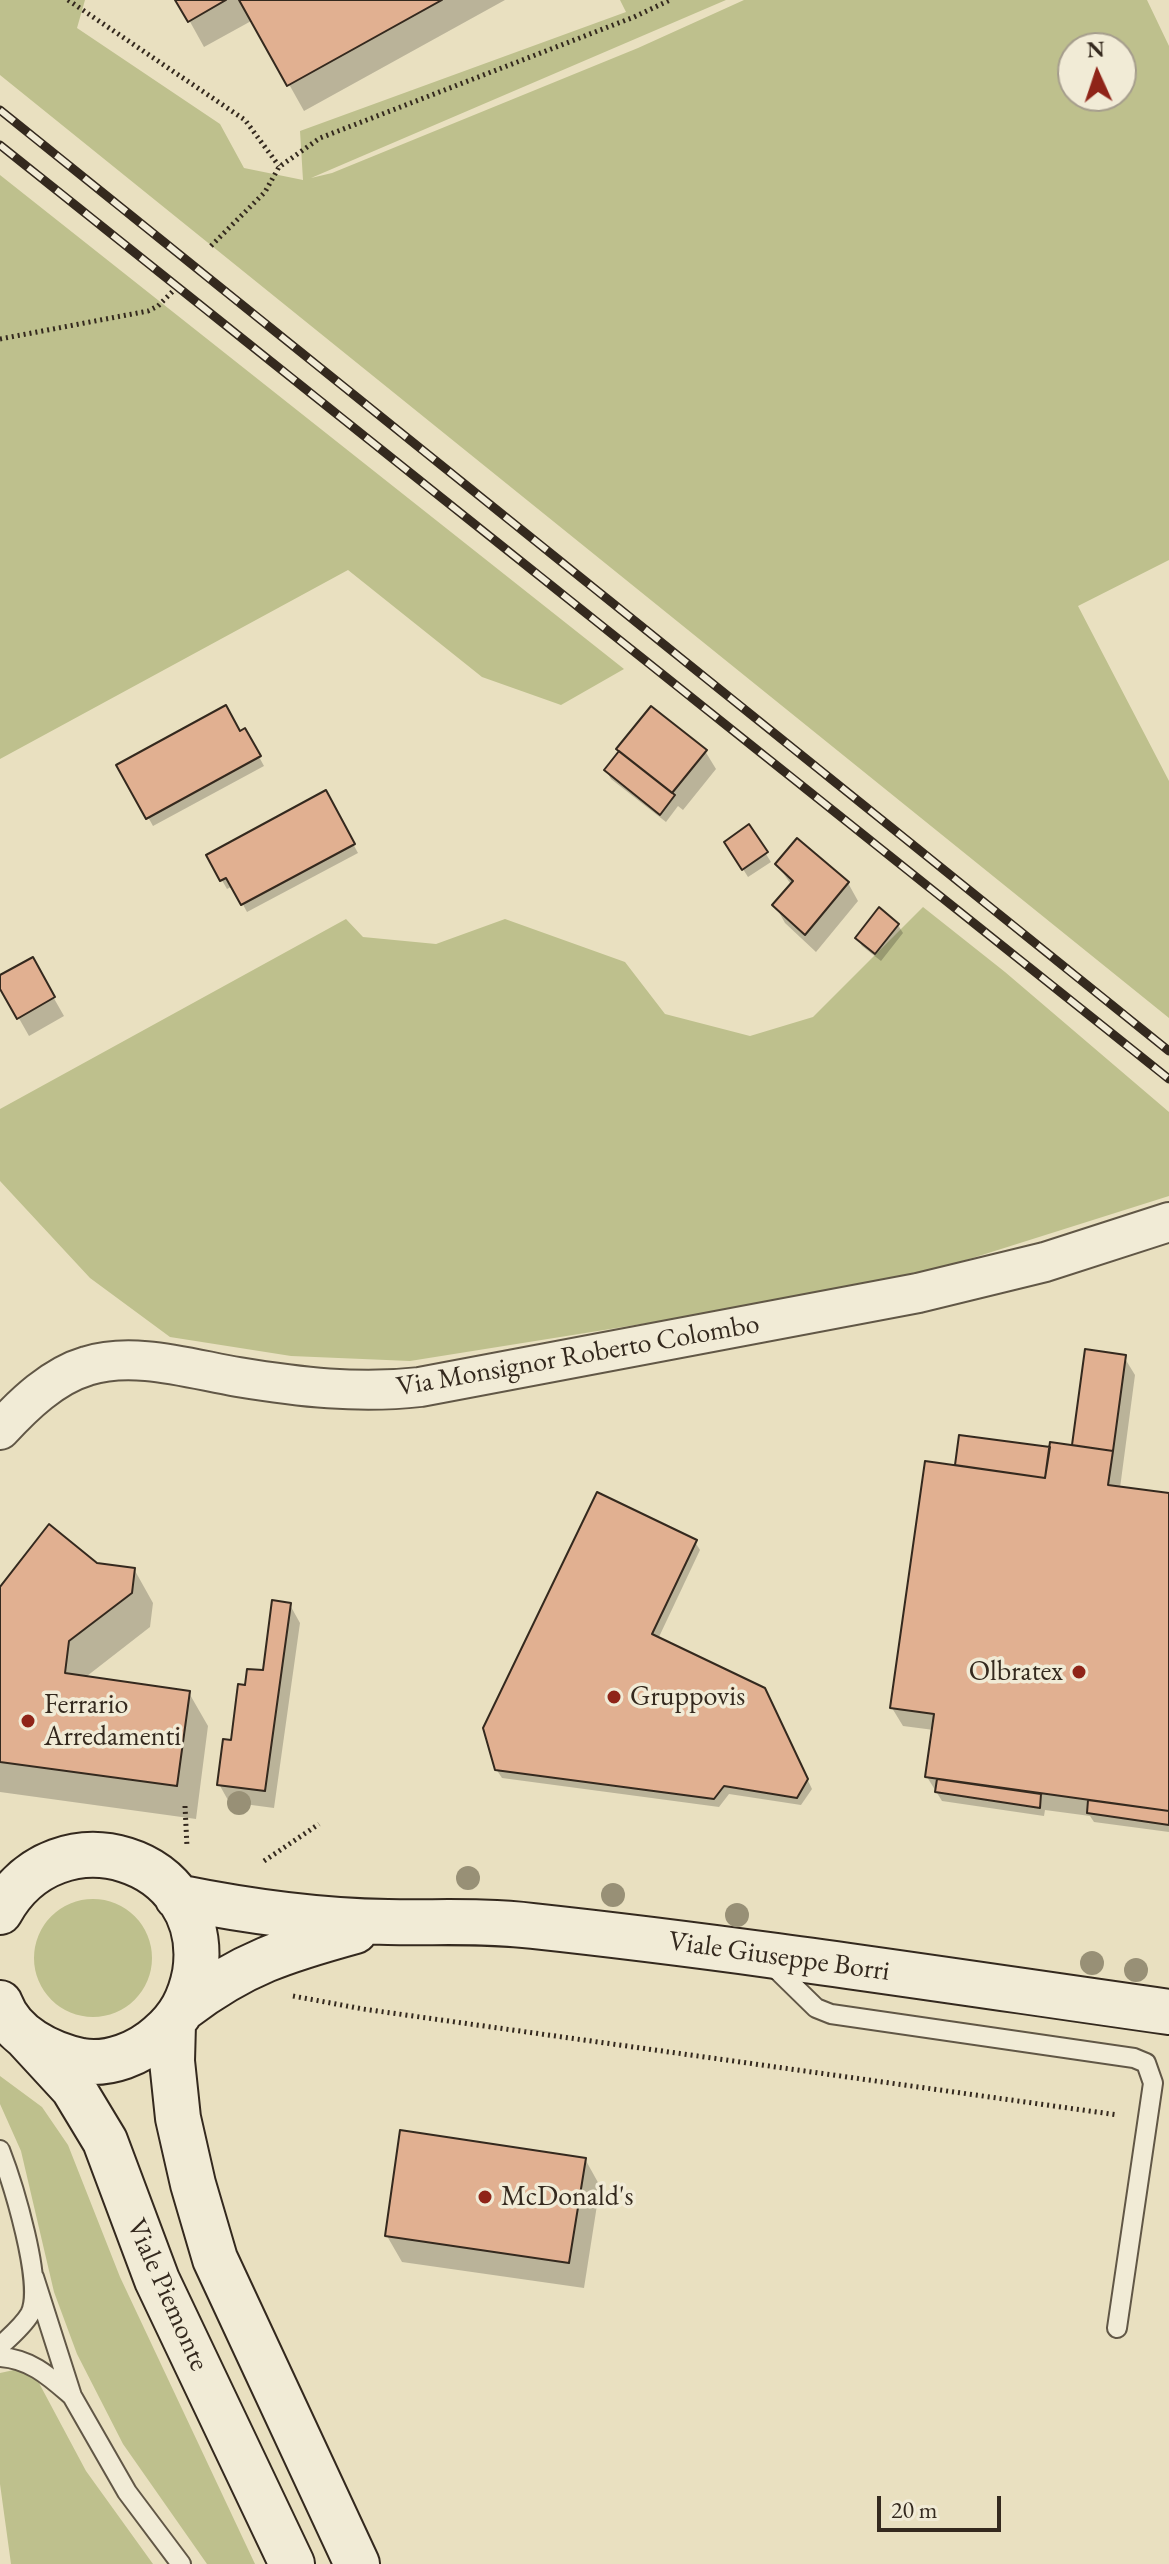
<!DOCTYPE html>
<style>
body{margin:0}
#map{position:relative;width:1169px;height:2564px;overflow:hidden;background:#e9e0c0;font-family:"EB Garamond",serif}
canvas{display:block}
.north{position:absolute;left:1057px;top:32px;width:80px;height:80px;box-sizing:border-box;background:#f1ebd6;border:2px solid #a59d8c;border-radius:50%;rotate:357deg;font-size:22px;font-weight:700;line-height:32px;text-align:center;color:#34291e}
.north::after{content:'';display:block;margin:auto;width:28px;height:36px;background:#8f2418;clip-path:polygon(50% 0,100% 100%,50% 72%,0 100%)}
.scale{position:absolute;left:877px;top:2496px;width:124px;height:36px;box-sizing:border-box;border:4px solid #34291e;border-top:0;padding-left:10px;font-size:24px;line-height:28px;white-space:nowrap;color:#34291e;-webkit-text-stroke:6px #f1ebd6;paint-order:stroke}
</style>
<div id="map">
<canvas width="1169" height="2564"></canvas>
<div class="north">N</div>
<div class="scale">20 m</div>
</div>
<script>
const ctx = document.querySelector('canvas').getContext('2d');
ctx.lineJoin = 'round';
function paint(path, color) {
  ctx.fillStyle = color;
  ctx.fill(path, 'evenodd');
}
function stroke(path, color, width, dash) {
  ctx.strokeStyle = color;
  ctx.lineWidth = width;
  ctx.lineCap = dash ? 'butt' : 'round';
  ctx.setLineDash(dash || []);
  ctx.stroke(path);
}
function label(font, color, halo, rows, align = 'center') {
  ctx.font = font + ' "EB Garamond",serif';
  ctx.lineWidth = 7;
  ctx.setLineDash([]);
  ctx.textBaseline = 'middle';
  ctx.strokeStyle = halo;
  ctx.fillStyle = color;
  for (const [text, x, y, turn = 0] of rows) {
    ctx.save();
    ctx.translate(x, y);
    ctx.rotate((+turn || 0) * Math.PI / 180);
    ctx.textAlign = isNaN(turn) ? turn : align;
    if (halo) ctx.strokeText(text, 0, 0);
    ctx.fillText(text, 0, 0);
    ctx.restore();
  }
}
const green = new Path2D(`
 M0 0H85L77 28 220 124 244 168 303 180 300 131 626 12 620 0H726L311 178 332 173 638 48 744 0H1147L1169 46V560L1078 606 1169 781V1018L0 75ZM1073 48H1121V96H1073Z
 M0 175 624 669 561 705 482 677 348 570 0 759Z
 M923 907 1005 972 1169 1112V1196L944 1267 748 1307 410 1361 291 1356 170 1337 90 1278 0 1181V1109L346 919 363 937 436 944 505 919 625 962 665 1014 750 1036 813 1017Z
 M34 1958a59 59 0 1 1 118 0a59 59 0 1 1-118 0Z
 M0 2076 42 2107 68 2145 120 2277 255 2564H207L123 2444 77 2354 54 2292 21 2151 0 2104Z
 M14 2370 31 2375 39 2383 86 2471 153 2564H11L0 2484V2373Z`);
const shadow = new Path2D(`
 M178 0H505L304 111 253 20 204 47Z
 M245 731 264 766 153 826 119 765Z
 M705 751 716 769 683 810 678 806 666 822 611 779 606 770 621 753Z
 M325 793 358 853 247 912 233 886 227 889 208 856Z
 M749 827 771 862 748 877 726 842Z
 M777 864 848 883 858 901 816 952 785 923 775 905 792 886Z
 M898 925 903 933 881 961 862 946 857 938Z
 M32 960 64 1016 29 1036 0 985V978Z
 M1086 1351 1124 1357 1135 1375 1120 1488 1169 1495V1832L1094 1822 1090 1816 1045 1810 1044 1816 942 1801 927 1777 934 1730 903 1726 892 1708 926 1464 959 1468 957 1465 961 1437 1048 1449 1051 1453 1052 1445 1074 1447ZM960 1464 1056 1477 1055 1481 960 1468Z
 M695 1542 700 1550 658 1639 769 1699 812 1789 801 1805 729 1794 719 1807 502 1778 496 1769Z
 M97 1565 134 1569 153 1603 150 1627 87 1676V1678L189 1693 208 1726 196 1819 0 1792V1590Z
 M290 1605 300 1623 274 1808 229 1802 219 1784 246 1687 265 1673Z
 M585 2159 600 2186 584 2288 402 2262 387 2236Z`);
const building = new Path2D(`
 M175 0H226L188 22Z
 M239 0H442L287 86Z
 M226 705 240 731 245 728 261 756 146 819 116 765Z
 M651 706 707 750 672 793 616 749Z
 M619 751 675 795 660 815 604 770Z
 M326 790 355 844 241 905 226 878 220 881 206 855Z
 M749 824 768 852 742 870 724 842Z
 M797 838 849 882 805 935 772 905 793 881 775 864Z
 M879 907 899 924 875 954 855 938Z
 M33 957 55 997 17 1019 0 989V975Z
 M1085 1349 1126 1355 1113 1451 1072 1445Z
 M959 1435 1050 1447 1045 1478 955 1465Z
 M1050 1442 1113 1451 1108 1485 1169 1493V1811L925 1777 934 1714 890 1708 925 1461 1045 1478Z
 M597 1492 697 1540 652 1634 765 1688 808 1779 797 1798 724 1786 714 1799 495 1770 483 1728Z
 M49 1524 97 1563 135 1568 132 1593 69 1641 65 1673 190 1691 177 1786 0 1762V1587Z
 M272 1600 291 1603 265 1791 217 1785 223 1739 231 1740 238 1684 245 1685 247 1669 263 1670Z
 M937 1779 1041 1794 1040 1808 935 1792Z
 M1088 1800 1169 1811V1825L1087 1813Z
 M400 2130 586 2158 569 2263 385 2236Z`);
const path = new Path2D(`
 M68 0 245 120 279 166
 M211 246 265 192 279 167 320 138 634 17 670 0
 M0 339 148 311 158 306 173 291
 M185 1806 187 1847
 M264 1861 319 1824
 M293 1996 363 2009 1118 2115`);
const lane = new Path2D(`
 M770 1963 816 2008 831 2014 1134 2058 1146 2063 1153 2083 1117 2328
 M0 2150C12 2181 45 2285 30 2314 23 2326 10 2337 0 2346
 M34 2277 72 2396 127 2492 181 2564
 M0 2357C31 2359 50 2377 72 2396`);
const street = new Path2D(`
 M0 1430C24 1404 53 1376 87 1366 134 1351 191 1369 238 1377 299 1387 358 1394 420 1387L918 1293 1045 1262 1169 1222`);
const secondary = new Path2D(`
 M177 1897C246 1911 317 1921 388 1922 436 1923 484 1920 533 1926 746 1949 957 1982 1169 2012
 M0 1912C57 1808 213 1857 195 1973 190 1999 180 2018 160 2035 140 2053 109 2066 81 2061 49 2054 12 2036 0 2003
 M184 2008C243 1963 286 1950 355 1931
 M173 2024 172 2061 178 2118 193 2184 215 2259 357 2564
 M26 2037 73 2088 105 2141 157 2280 292 2564`);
const rail = new Path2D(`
 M0 110 1169 1051
 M0 145 1169 1079`);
const trees = [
 [239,1803],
 [468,1878],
 [613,1895],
 [737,1915],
 [1092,1963],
 [1136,1970]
];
const markers = [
 [1079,1672,8,"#8f2418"],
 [614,1697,8,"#8f2418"],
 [28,1721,8,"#8f2418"],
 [485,2197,8,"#8f2418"]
];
const streetNames = [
 ["Via Monsignor Roberto Colombo",578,1356,-10],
 ["Viale Giuseppe Borri",779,1957,8],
 ["Viale Piemonte",167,2295,66]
];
const poiNames = [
 ["Olbratex",1063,1672,"right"],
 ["Gruppovis",630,1697],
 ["Ferrario",44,1705],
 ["Arredamenti",44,1737],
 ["McDonald's",501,2197]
];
paint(green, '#bec08d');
paint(shadow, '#0003');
paint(building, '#e1b091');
stroke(building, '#34291e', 2);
stroke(lane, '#615746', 22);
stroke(street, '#615746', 42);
stroke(secondary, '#34291e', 48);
stroke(path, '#34291e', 5, [2, 4]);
stroke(lane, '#f1ebd6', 18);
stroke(street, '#f1ebd6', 38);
stroke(secondary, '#f1ebd6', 44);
stroke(rail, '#34291e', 9);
stroke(rail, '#f1ebd6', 6, [18]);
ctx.fillStyle = '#989076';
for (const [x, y] of trees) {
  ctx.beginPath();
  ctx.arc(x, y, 12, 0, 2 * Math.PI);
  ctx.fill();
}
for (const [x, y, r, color] of markers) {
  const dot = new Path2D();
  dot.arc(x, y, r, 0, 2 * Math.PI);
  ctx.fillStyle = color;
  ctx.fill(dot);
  stroke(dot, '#f1ebd6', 3);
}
label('28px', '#34291e', '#f1ebd6', streetNames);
label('28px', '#34291e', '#f1ebd6', poiNames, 'left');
</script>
